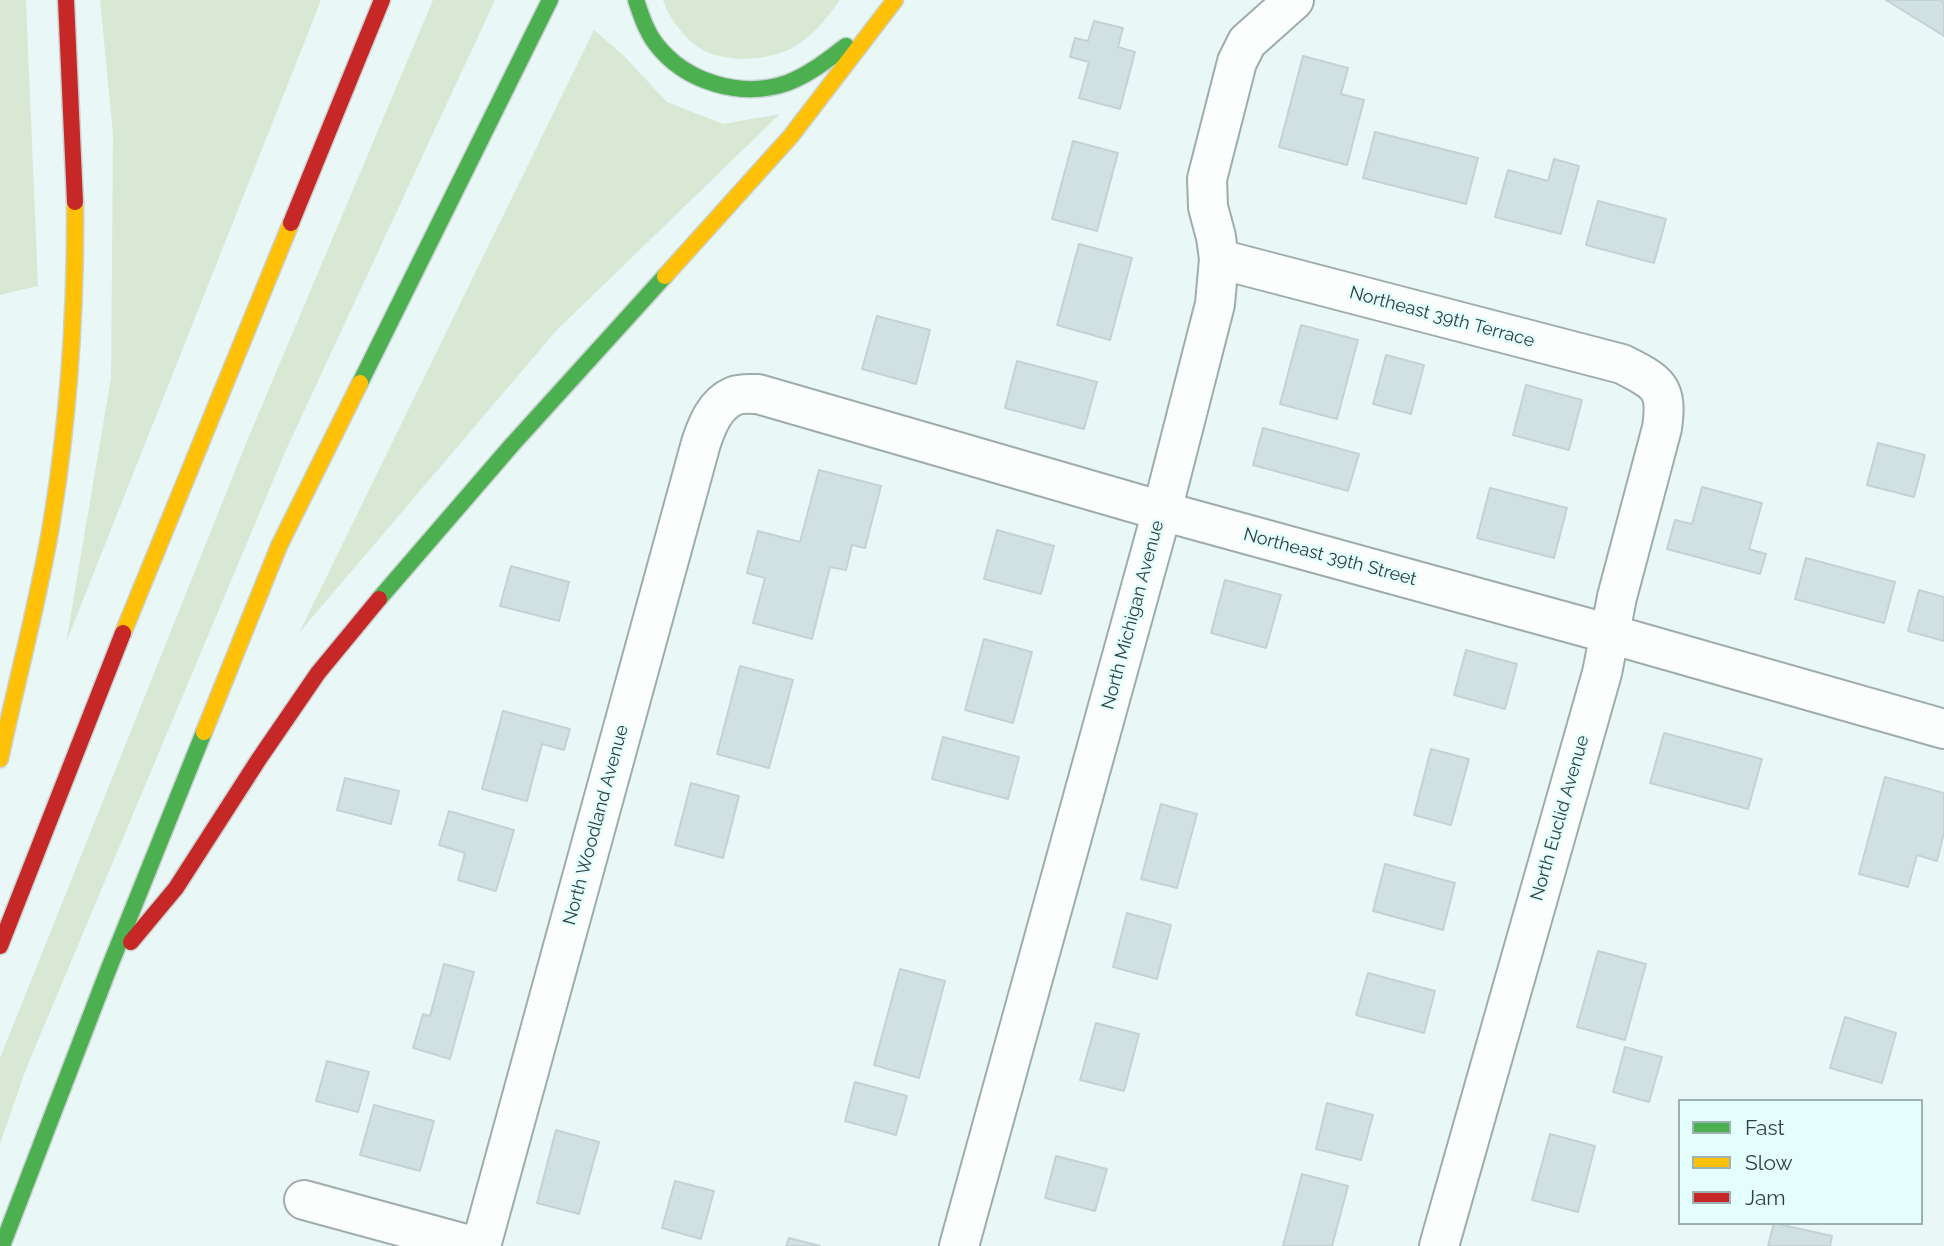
<!DOCTYPE html>
<style>
body{margin:0}
#map{position:relative;width:1944px;height:1246px;overflow:hidden;background:#e9f8f7;font-family:Raleway,sans-serif}
canvas{display:block}
.legend{position:absolute;left:1678px;top:1099px;width:245px;height:126px;box-sizing:border-box;background:#e3fefd;border:2px solid #9bb2b1;margin:0;padding:9px 12px;list-style:none;font-size:21px;color:#2e403f}
.legend li{display:flex;align-items:center;gap:14px;height:35px}
.legend b{width:35px;border:2px solid #9bb2b1}
</style>
<div id="map">
<canvas width="1944" height="1246"></canvas>
<ul class="legend">
<li><b style="height:9px;background:#4caf50"></b>Fast</li>
<li><b style="height:9px;background:#ffc107"></b>Slow</li>
<li><b style="height:9px;background:#c62828"></b>Jam</li>
</ul>
</div>
<script>
const ctx = document.querySelector('canvas').getContext('2d');
ctx.lineJoin = 'round';
function paint(path, color) {
  ctx.fillStyle = color;
  ctx.fill(path, 'evenodd');
}
function stroke(path, color, width, dash) {
  ctx.strokeStyle = color;
  ctx.lineWidth = width;
  ctx.lineCap = dash ? 'butt' : 'round';
  ctx.setLineDash(dash || []);
  ctx.stroke(path);
}
function label(font, color, halo, rows, align = 'center') {
  ctx.font = font + ' Raleway,sans-serif';
  ctx.lineWidth = 5;
  ctx.setLineDash([]);
  ctx.textBaseline = 'middle';
  ctx.strokeStyle = halo;
  ctx.fillStyle = color;
  for (const [text, x, y, turn = 0] of rows) {
    ctx.save();
    ctx.translate(x, y);
    ctx.rotate((+turn || 0) * Math.PI / 180);
    ctx.textAlign = isNaN(turn) ? turn : align;
    if (halo) ctx.strokeText(text, 0, 0);
    ctx.fillText(text, 0, 0);
    ctx.restore();
  }
}
const green = new Path2D(`
 M0 0H26L38 286 0 295Z
 M100 0H320V3L66 643 111 378 113 134Z
 M433 0H495L286 450 26 1069 0 1144V1058L247 441Z
 M663 0H840C829 15 815 34 799 44 774 60 736 63 709 53 689 45 669 19 663 0Z
 M594 30 624 56 667 102 723 124 780 114 556 331 299 633Z`);
const building = new Path2D(`
 M1886 0H1941L1944 2V36Z
 M1094 21 1123 28 1118 47 1135 52 1120 109 1079 98 1089 62 1070 57 1075 38 1088 41Z
 M1303 56 1348 68 1341 94 1364 100 1347 165 1279 147Z
 M1375 132 1478 158 1466 204 1363 178Z
 M1073 141 1118 153 1097 231 1052 219Z
 M1554 159 1579 166 1561 234 1495 217 1508 170 1548 181Z
 M1598 201 1666 219 1654 263 1586 245Z
 M1079 244 1132 258 1110 340 1057 325Z
 M877 316 930 330 916 384 862 369Z
 M1301 325 1358 340 1337 419 1280 404Z
 M1386 355 1424 365 1411 414 1373 404Z
 M1017 361 1097 382 1084 429 1005 408Z
 M1526 385 1582 400 1569 450 1513 435Z
 M1263 428 1359 454 1348 491 1253 465Z
 M1878 443 1925 455 1914 497 1867 485Z
 M819 470 881 486 865 548 852 545 846 570 830 567 812 639 753 623 765 578 747 573 758 531 800 542Z
 M1702 487 1762 503 1749 549 1766 554 1760 574 1667 549 1675 520 1692 524Z
 M1490 488 1567 508 1554 558 1477 538Z
 M997 530 1054 546 1041 594 984 579Z
 M1806 558 1895 582 1884 623 1795 599Z
 M511 566 569 582 559 621 500 606Z
 M1225 580 1281 595 1266 648 1211 633Z
 M1919 590 1944 597V641L1908 631Z
 M984 639 1032 652 1013 723 965 710Z
 M1466 650 1517 664 1505 709 1454 695Z
 M740 666 793 680 769 768 717 754Z
 M503 711 570 729 564 750 542 744 527 801 482 789Z
 M1664 733 1762 759 1748 809 1650 783Z
 M943 737 1019 757 1008 799 932 779Z
 M1431 749 1469 759 1451 825 1414 815Z
 M1885 777 1944 793V833L1937 861 1917 855 1908 887 1859 874Z
 M345 778 399 791 391 824 337 810Z
 M691 783 739 796 723 858 675 845Z
 M1161 804 1197 814 1177 888 1141 879Z
 M449 811 514 830 496 891 458 880 465 853 439 845Z
 M1385 864 1455 883 1443 930 1373 911Z
 M1127 913 1171 925 1157 979 1113 967Z
 M1598 951 1646 964 1625 1040 1577 1027Z
 M444 964 474 972 450 1059 413 1048 423 1014 430 1016Z
 M900 969 945 981 919 1078 874 1065Z
 M1368 973 1435 991 1424 1033 1356 1015Z
 M1845 1017 1896 1033 1882 1083 1830 1068Z
 M1096 1023 1139 1034 1124 1091 1080 1080Z
 M1625 1047 1662 1057 1649 1102 1613 1092Z
 M327 1061 369 1072 358 1112 316 1101Z
 M855 1082 907 1096 896 1135 845 1121Z
 M1327 1103 1373 1115 1361 1160 1316 1149Z
 M374 1105 434 1121 420 1171 360 1155Z
 M556 1130 599 1142 579 1214 537 1203Z
 M1550 1134 1595 1146 1578 1212 1532 1200Z
 M1056 1156 1107 1169 1095 1211 1045 1198Z
 M1302 1174 1348 1186 1332 1246H1283Z
 M675 1181 714 1191 701 1239 662 1228Z
 M1774 1223 1832 1236 1830 1246H1768Z
 M789 1238 820 1246H786Z`);
const street = new Path2D(`
 M1219 259 1622 364C1658 382 1668 387 1662 428L1617 597 1602 673 1439 1246
 M304 1200 473 1246
 M481 1246 701 443C707 425 715 404 734 396 741 393 751 394 758 394L1162 511 1610 634 1944 729
 M959 1246 1162 511 1215 304 1219 259 1216 237 1208 207 1207 179 1237 62 1247 42 1294 0`);
const fast = new Path2D(`
 M636 0C641 15 646 31 656 44 685 82 741 99 787 83 809 75 827 60 846 46
 M360 383 550 0
 M379 599 511 446 665 276
 M2 1246 109 968 204 732`);
const slow = new Path2D(`
 M665 276 791 136 895 0
 M123 633 291 223
 M204 732 279 546 360 383
 M0 759C17 679 39 600 52 520 69 415 76 308 75 202`);
const jam = new Path2D(`
 M66 0 75 202
 M291 223 382 0
 M131 942 176 888 259 759 318 673 379 599
 M0 946 123 633`);
const streetNames = [
 ["Northeast 39th Terrace",1442,317,15],
 ["Northeast 39th Street",1330,557,15],
 ["North Michigan Avenue",1133,615,-75],
 ["North Euclid Avenue",1560,818,-74],
 ["North Woodland Avenue",596,825,-75]
];
paint(green, '#d9e8d5');
paint(building, '#d1e0e3');
stroke(building, '#c4d2d4', 2);
stroke(street, '#9eacac', 42);
stroke(fast, '#c9d3d2', 19);
stroke(slow, '#c9d3d2', 19);
stroke(jam, '#c9d3d2', 19);
stroke(street, '#fcfefe', 38);
stroke(fast, '#4caf50', 16);
stroke(slow, '#ffc107', 16);
stroke(jam, '#c62828', 16);
label('18px', '#2e403f', '#e3fefd', streetNames);
</script>
